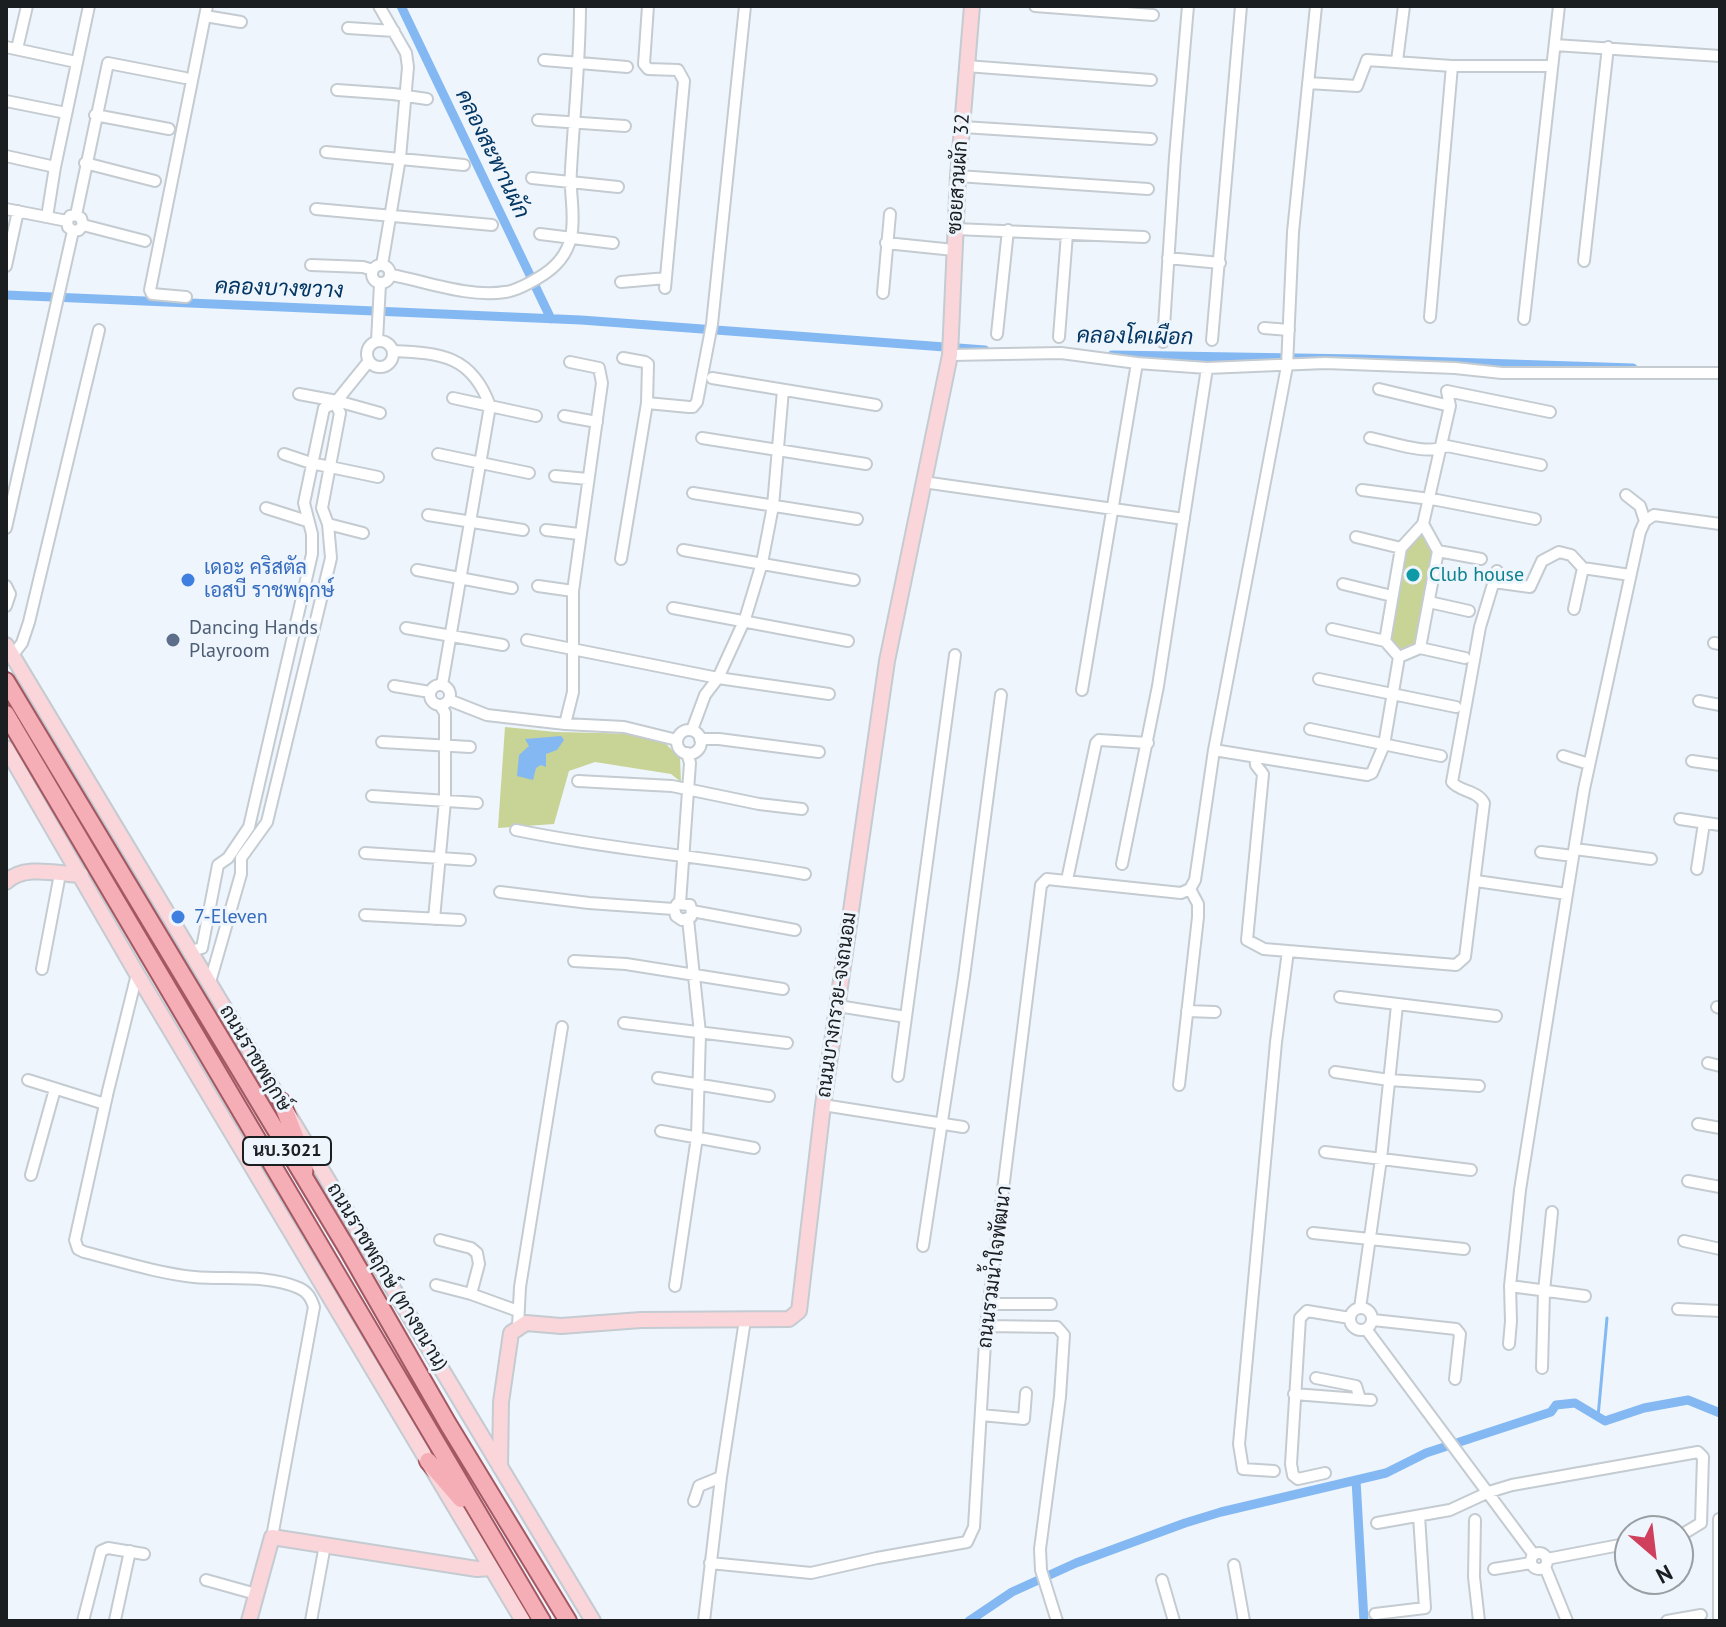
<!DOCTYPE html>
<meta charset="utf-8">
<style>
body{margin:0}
#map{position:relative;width:1726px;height:1627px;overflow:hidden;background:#eef5fc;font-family:"PT Sans",sans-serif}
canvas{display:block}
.frame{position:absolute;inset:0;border:8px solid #1b1e20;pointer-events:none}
.north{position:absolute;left:1614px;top:1515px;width:80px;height:80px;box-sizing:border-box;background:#eef5fc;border:2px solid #9a9fa4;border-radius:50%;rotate:152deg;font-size:22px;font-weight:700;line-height:32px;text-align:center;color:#1b1e20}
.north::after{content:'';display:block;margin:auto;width:28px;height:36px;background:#d0405c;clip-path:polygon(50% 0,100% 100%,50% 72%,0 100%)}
</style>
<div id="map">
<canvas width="1726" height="1627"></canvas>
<div class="frame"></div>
<div class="north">N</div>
</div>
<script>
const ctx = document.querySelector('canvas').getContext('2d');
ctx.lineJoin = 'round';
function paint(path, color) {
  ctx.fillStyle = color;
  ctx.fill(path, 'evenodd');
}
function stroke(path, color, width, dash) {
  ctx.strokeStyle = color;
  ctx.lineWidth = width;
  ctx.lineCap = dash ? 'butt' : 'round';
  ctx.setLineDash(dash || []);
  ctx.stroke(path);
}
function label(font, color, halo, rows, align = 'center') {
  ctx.font = font + ' "PT Sans",Sarabun,sans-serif';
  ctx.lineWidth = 6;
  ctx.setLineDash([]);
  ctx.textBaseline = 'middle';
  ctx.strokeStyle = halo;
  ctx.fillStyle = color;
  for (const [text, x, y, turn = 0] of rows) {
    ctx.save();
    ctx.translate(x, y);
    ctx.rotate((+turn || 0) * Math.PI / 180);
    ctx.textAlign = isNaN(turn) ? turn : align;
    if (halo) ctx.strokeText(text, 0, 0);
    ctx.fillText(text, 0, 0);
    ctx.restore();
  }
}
const green = new Path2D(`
 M1423 524 1438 551 1420 648 1399 657 1385 641 1401 548Z
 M505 727 556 732 644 734 661 739 680 758 681 782 671 774 595 762 569 771 554 824 498 828Z`);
const water = new Path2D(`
 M561 736 564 740 557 750 546 754V767L541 765 536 768 533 780 517 776 519 755 529 746 525 739Z`);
const stream = new Path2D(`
 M1598 1417 1607 1318`);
const canal = new Path2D(`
 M401 6 551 319
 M6 295 581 320 985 350
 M1112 355 1359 359 1633 368
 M1356 1480 1364 1621
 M969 1621 1012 1592 1076 1563 1185 1523 1221 1512 1386 1473 1426 1453 1551 1412 1556 1405 1575 1403 1605 1421 1644 1408 1688 1400 1720 1413`);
const street = new Path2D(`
 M207 6 205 16 241 22
 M379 6 406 53 408 67 400 158 382 265
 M648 6 644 64 648 69 678 70 684 81 665 288
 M1035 6 1153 15
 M348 28 394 31
 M1555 45 1720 56
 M6 47 76 62
 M17 49 27 6
 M544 60 627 67
 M1397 61 1404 6
 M966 66 1151 80
 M1308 83 1357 86 1367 60 1452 66H1551
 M337 90 393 94 427 99
 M6 101 66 113
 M95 115 169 129
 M538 120 625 126
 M963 127 1151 139
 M326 152 464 165
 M6 156 55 167
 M85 163 155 181
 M958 176 1148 189
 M532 178 618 187
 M6 209 67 221 68 227 73 231 79 230 83 225 81 218 76 215 70 216 67 221
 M316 209 492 225
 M76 215 108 63 185 78
 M47 217 55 167 89 6
 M83 225 145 241
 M955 229 1144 237
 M540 234 613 243
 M886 243 954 250
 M1168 258 1220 263
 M1584 261 1608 47
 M372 274a9 9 0 1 1 18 0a9 9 0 1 1-18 0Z
 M311 265 363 267 373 270
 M6 266 18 211
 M391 275C425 281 469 298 505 292 516 291 528 284 538 278 554 269 567 255 571 237 576 214 569 193 571 170 574 115 580 61 580 6
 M621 282 666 278
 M883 293 890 214
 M186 297 152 294 150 290 205 16
 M1430 317 1452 66
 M1524 319 1559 6
 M1264 328 1289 330
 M997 334 1008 230
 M1059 337 1067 234
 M1212 340 1241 6
 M367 354a13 13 0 1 1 26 0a13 13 0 1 1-26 0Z
 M377 341 380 284
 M1163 342 1175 157 1188 6
 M393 351C442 353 472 356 490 406L442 685
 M950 355 1061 353 1137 363 1207 368 1325 363 1455 368 1502 373H1720
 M623 358 645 362 648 364 647 403
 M712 378 876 405
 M1379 389 1450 406
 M299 394 337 401 380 413
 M453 398 536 416
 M564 416 597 422
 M702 438 866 464
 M1370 438C1392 442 1426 456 1447 446L1541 465
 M284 454 311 463 378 477
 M438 454 529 473
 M555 476 588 479
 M923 482 1184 519
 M1362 490 1437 500 1535 519
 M693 493 857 519
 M1626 495 1640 506 1645 521
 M266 508 307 521
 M428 515 523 530
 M328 524 363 533
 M6 528 73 231
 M546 530 579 534
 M1356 537 1401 548
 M683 550 854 580
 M1438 551 1481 559
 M621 559 647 403 689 407H693L697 402 712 324 745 6
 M417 570 512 588
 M1494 582 1530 587 1542 561 1559 552 1571 555 1583 568 1630 575
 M1343 584 1392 596
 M6 586 10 594 6 606
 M538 586 573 591
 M1429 602 1469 611
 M673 608 848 641
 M1574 609 1583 568
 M406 628 503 645
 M1332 629 1385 641
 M527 640 718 678 829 694
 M1714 643 1720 644
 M1420 648 1465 658
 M12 656 22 643 29 622 99 330
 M1399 657 1385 641 1401 548 1423 524 1450 406 1447 391 1550 412
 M1399 657 1420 648 1438 551 1423 524
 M1319 679 1456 707
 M430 695a10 10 0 1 1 20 0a10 10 0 1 1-20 0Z
 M394 686 430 692
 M1082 690 1137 363
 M449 700 487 715 565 724 624 727 677 740
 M1699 701 1720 705
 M565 724 573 692V591L602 383 599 368 570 362
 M1310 729 1441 756
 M692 730 705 695 718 678 745 619 762 563 773 506 783 390
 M677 742a12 12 0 1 1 24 0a12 12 0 1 1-24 0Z
 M700 739H719L819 752
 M382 742 470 747
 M1214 750 1367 775 1372 773 1384 745 1399 657
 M1563 756 1589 764
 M1255 757 1256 765 1263 774 1247 940 1264 949 1456 965 1465 957 1484 803C1477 790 1460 792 1452 782L1480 627 1497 571
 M1692 761 1720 765
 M578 781 672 786 759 804 802 809
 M372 796 477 803
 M1680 819 1720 825
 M516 830C612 850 709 857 805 874
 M1575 849 1651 859
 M1541 852 1573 856
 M365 853 470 860
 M1122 864 1158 686 1207 368
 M1697 869 1704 823
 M1067 880 1096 743 1099 740 1148 743
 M1476 881 1567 894
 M500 892 589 903 674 909 677 904 690 905 692 911 691 917 682 920 676 916 674 909
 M680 903 690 763 687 753
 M692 911 795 930
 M365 915 460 920
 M434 919 445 801V713L440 705
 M190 951 202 948 218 865 228 858 249 827 312 554V534L304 503 324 408 335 403 369 361
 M574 961 626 964 783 989
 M42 969 60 874
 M137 974 108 1091 75 1240 78 1249 84 1252C120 1261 157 1273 194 1277 228 1280 267 1274 299 1288 308 1292 311 1298 314 1307L272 1537
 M210 982 241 874V858L267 822 331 558 328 524 322 508 340 413 335 403
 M1340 997 1496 1016
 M838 1006 906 1017
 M1717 1007 1720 1008
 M1187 1011 1215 1012
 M624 1023 787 1043
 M1708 1063 1720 1066
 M1335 1072 1389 1080 1479 1086
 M898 1076 955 655
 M658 1078 769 1096
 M28 1080 105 1104
 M1179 1085 1198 917V904L1190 889 1195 880 1214 750 1287 366 1293 232 1316 6
 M823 1105 963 1127
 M1698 1124 1720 1128
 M661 1131 754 1148
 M1325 1152 1471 1170
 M31 1175 55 1089
 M1688 1181 1720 1187
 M1313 1233 1464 1249
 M440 1240 471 1248 477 1253 479 1264 471 1294 518 1311
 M1684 1241 1720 1249
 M923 1246 964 977 1001 695
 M436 1285 471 1294
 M675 1286 697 1137 700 1033 688 919
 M1510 1286 1585 1296
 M989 1304H1051
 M1350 1319a11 11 0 1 1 22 0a11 11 0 1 1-22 0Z
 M1360 1308 1381 1159 1397 1005
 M1678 1309 1720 1311
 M1373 1320 1456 1329 1460 1334 1455 1379
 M518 1326 520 1287 562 1027
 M986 1326 1057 1327 1064 1335 1060 1397 1040 1549 1041 1570 1057 1621
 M1366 1329 1534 1555
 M1509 1344 1511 1321 1510 1286 1520 1190 1567 894 1584 789 1640 532 1645 521 1654 515 1720 524
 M1542 1368 1544 1291 1552 1212
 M1316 1378 1356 1386 1360 1399
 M1294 1394 1371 1400
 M981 1415 1024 1419 1026 1393
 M1274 1471 1243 1469 1239 1444 1276 1042 1288 951
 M1325 1473 1298 1479 1293 1475 1291 1464 1300 1318 1307 1311 1350 1318
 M694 1501 699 1486 721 1477
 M1475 1520 1474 1577 1479 1621
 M1377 1523 1450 1510 1489 1492 1512 1485 1698 1452 1703 1457 1701 1523 1678 1537
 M1531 1561a8 8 0 1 1 16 0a8 8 0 1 1-16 0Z
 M1547 1559 1630 1543
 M710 1563 811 1573 877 1558 967 1542 974 1527 986 1326 1041 885 1047 879 1181 893 1190 889
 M1234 1565 1244 1621
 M1545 1567 1567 1621
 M1494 1569 1531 1563
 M206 1580 256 1594
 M1162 1580 1174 1621
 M1375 1614 1425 1608 1419 1516
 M115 1620 130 1551
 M83 1621 101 1551 108 1548 144 1554
 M311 1621 325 1545
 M704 1621 721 1477 745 1320
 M1667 1621 1701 1615
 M1719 1621V1519`);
const secondary = new Path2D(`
 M6 645 593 1621
 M6 748 137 974 523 1621
 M6 882C24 864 57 874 81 875
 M500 1467 501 1402 511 1333 526 1323 561 1326 641 1320 789 1319 799 1311 823 1105 887 661 950 355 958 176 972 6
 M249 1621 272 1537 477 1569 491 1568`);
const primary = new Path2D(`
 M6 681 348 1250 448 1424 568 1621
 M6 714 542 1621
 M281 1101 305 1162 304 1175
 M428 1461 461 1499`);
const markers = [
 [1413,575,8,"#0f9aa8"],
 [188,580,8,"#3f7fe0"],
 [173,640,8,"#5c6f8a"],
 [178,917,8,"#3f7fe0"]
];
const shields = [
 [287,1151,88]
];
const shieldNames = [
 ["นบ.3021",287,1151]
];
const streetNames = [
 ["ซอยสวนผัก 32",959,174,-86],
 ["ถนนบางกรวย-จงถนอม",837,1005,-82],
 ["ถนนราชพฤกษ์",255,1058,59],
 ["ถนนรวมน้ำใจพัฒนา",995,1267,-83],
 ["ถนนราชพฤกษ์ (ทางขนาน)",387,1277,59]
];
const shopNames = [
 ["เดอะ คริสตัล",204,568],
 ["เอสบี ราชพฤกษ์",204,591],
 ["7-Eleven",194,917]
];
const cultureNames = [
 ["Club house",1429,575]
];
const serviceNames = [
 ["Dancing Hands",189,628],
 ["Playroom",189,651]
];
const waterNames = [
 ["คลองสะพานผัก",492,154,64],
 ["คลองบางขวาง",279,289,2],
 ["คลองโคเผือก",1135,337,1]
];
paint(green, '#c8d396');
paint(water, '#83b8f3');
stroke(stream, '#83b8f3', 3);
stroke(canal, '#83b8f3', 9);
stroke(street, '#c4cbd1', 14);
stroke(secondary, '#c4cbd1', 18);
stroke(primary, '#a45862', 20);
stroke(street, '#fff', 10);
stroke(secondary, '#fad6db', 14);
stroke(primary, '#f5aeb6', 16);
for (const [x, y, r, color] of markers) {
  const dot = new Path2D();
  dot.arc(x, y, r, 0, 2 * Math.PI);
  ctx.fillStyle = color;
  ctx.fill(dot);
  stroke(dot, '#eef5fc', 3);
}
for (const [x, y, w] of shields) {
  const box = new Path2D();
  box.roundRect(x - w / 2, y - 14, w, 28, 6);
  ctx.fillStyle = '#eef5fc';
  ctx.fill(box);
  stroke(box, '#1b1e20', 2);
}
label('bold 18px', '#1b1e20', null, shieldNames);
label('20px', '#1b1e20', '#eef5fc', streetNames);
label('20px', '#366cbe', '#eef5fc', shopNames, 'left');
label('20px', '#0d838f', '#eef5fc', cultureNames, 'left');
label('20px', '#4e5e75', '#eef5fc', serviceNames, 'left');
label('italic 22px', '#033663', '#eef5fc', waterNames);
</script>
